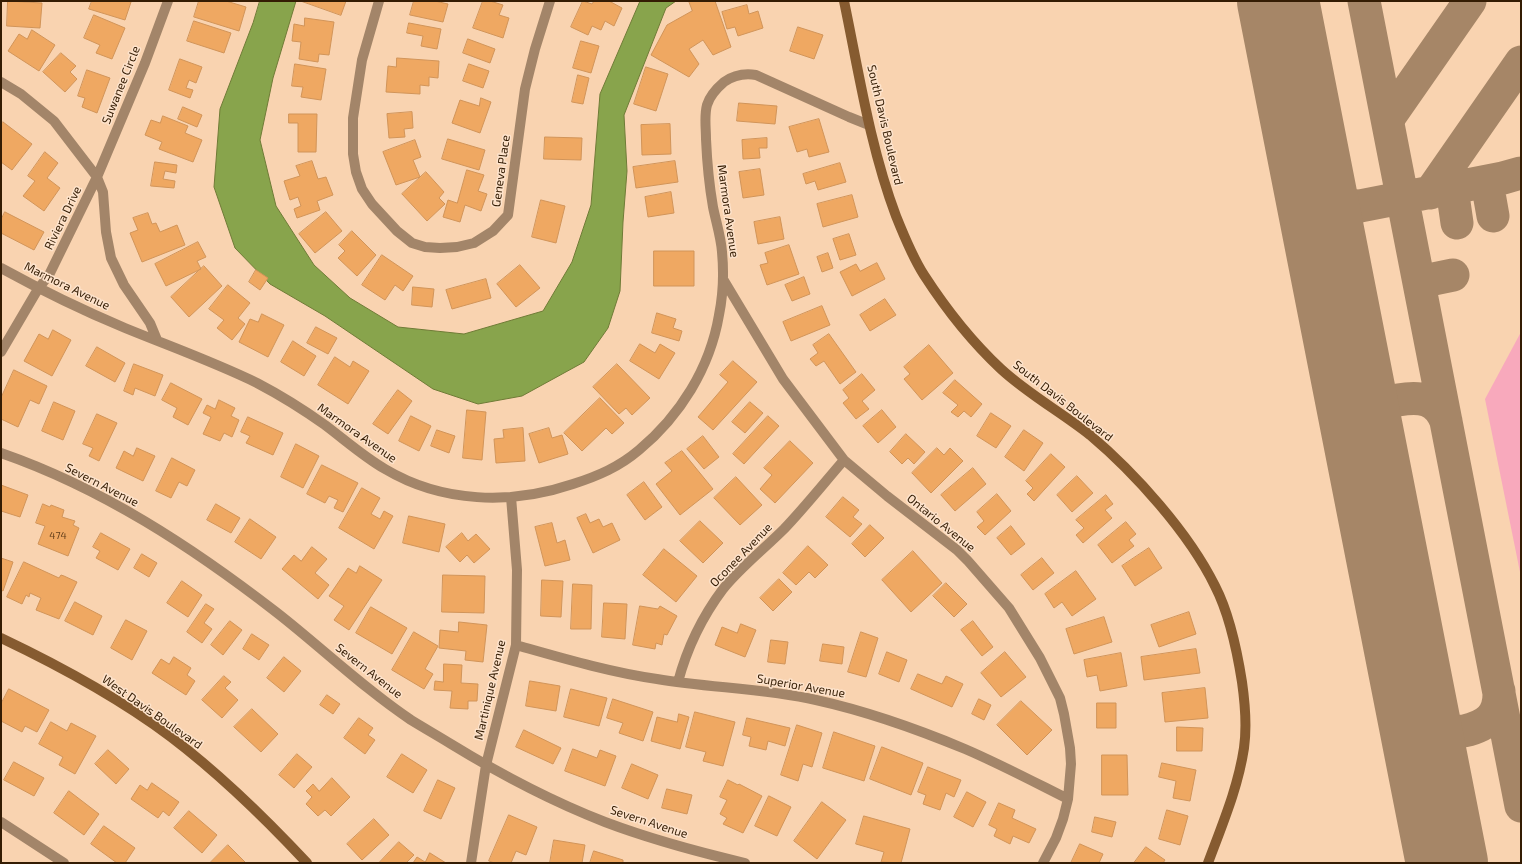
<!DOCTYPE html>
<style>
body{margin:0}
#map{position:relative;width:1522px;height:864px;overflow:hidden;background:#f9d3b0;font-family:"Exo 2",sans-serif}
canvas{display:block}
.frame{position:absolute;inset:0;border:2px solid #341c03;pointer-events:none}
</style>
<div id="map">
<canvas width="1522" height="864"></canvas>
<div class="frame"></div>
</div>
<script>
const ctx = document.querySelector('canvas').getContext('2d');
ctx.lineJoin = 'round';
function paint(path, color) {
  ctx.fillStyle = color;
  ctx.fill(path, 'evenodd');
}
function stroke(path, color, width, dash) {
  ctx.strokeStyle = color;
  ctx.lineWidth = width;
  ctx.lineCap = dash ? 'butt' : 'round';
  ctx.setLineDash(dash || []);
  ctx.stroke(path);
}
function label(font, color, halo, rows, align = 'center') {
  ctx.font = font + ' "Exo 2",sans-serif';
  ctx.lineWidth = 3;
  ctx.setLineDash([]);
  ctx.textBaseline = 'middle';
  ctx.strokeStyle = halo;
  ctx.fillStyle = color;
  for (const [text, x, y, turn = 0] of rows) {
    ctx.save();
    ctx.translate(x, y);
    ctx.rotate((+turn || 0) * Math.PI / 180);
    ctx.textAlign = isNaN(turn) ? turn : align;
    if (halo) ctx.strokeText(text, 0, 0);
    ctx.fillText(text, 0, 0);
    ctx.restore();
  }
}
const green = new Path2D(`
 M1521 332V577L1485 399Z`);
const water = new Path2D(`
 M260 1H296L273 78 260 140 276 206 314 265 350 298 398 327 464 334 543 311 572 262 591 205 600 94 640 1H676L666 8 624 115 627 171 623 222 620 291 608 328 584 362 522 396 478 404 433 389 325 316 270 284 235 248 214 187 220 109 253 23Z`);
const taxiway = new Path2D(`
 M1364 1 1521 806
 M1388 123 1390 116 1470 1
 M1309 161C1313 168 1314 175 1318 182 1327 198 1342 206 1360 206 1343 212 1331 226 1330 245 1330 252 1331 260 1331 267
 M1487 182 1493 216
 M1452 188 1457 223
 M1430 193 1521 62
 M1360 206 1503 178 1521 173
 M1419 282 1453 275
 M1351 371C1360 389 1367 402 1390 402
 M1365 445C1366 437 1365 428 1368 421 1374 408 1385 403 1398 400 1420 396 1437 398 1446 421
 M1419 718C1427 722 1440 731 1449 733 1453 734 1460 731 1464 731 1487 726 1500 716 1499 691
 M1445 853 1449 863`);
const runway = new Path2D(`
 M1278 1 1447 863`);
const building = new Path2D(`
 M8 1 42 3 40 28 7 26Z
 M92 1H127L131 2 125 20 89 9Z
 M199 1H226L246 7 239 31 194 17Z
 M301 1H346L341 15Z
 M414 1H435L448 4 443 22 410 15Z
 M483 1H490L503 5 499 15 509 18 503 38 473 28Z
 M583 1 592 4 594 1H609L622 8 614 26 605 21 601 30 592 26 588 35 571 27Z
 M689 1H715L731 47 713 55 703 40 689 49 699 64 689 77 651 55 667 25 692 11Z
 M747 5 749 14 758 11 763 28 738 36 735 27 727 29 722 12Z
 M94 15 125 28 112 59 96 53 100 45 84 38Z
 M305 18 334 22 329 55 319 54 318 62 299 59 301 42 292 41 294 24 304 26Z
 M194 21 231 33 224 53 187 41Z
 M409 23 441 29 437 49 421 46 423 36 407 33Z
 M798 27 823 35 814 59 790 51Z
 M32 30 55 45 39 71 8 51 19 34 27 39Z
 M468 39 495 49 490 63 463 53Z
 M581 41 599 46 591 73 573 68Z
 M61 53 76 66 70 72 77 79 65 92 43 72Z
 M397 58 439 61 438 78 429 77V86L420 85V94L386 92 388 66 396 67Z
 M180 59 202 67 196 83 189 80 186 88 193 90 190 98 169 90Z
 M295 64 326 69 321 100 301 97 303 87 292 86Z
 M469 64 489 71 483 88 463 81Z
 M646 67 668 74 656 111 634 104Z
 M87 70 110 78 97 113 82 107 85 98 78 96Z
 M578 75 589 78 583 104 572 102Z
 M481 98 491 102 480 133 452 123 460 100 479 106Z
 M739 103 777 106 775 124 737 121Z
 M183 107 202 115 197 127 178 119Z
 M412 112 413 128 404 129 405 137 389 138 387 114Z
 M289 114H317L316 152H298V123H289Z
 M163 116 188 126 185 133 202 140 193 162 159 149 162 142 145 135 151 120 160 123Z
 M819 119 829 152 809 157 807 149 797 152 789 127Z
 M3 122 32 144 12 170 1 162V124Z
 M670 124 671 154 642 155 641 125Z
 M545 137 582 138 581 160 544 159Z
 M767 138V148H759L760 158 743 159 742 140Z
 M448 139 485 150 479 170 442 159Z
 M415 140 421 157 413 160 420 177 396 185 383 152Z
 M45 152 58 163 47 178 60 188 44 211 23 196 35 181 28 176Z
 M312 161 318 179 326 177 333 195 317 201 320 210 297 218 294 209 301 206 298 197 290 200 284 181 300 176 296 166Z
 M675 161 678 182 636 188 633 167Z
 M155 162 177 165 176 173 165 171 163 179 175 181 174 188 151 186Z
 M840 163 846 182 818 190 815 181 806 184 803 174Z
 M760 169 764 195 743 198 739 172Z
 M467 170 484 175 478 191 487 194 481 211 465 205 460 222 443 217 448 200 457 203Z
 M426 172 444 192 439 198 445 204 427 221 402 194Z
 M671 192 674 213 648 217 645 197Z
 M852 195 858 217 823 227 817 204Z
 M541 200 565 206 556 243 532 237Z
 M5 212 44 232 34 250 1 233V220Z
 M326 212 342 231 315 253 299 234Z
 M148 213 152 224 156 223 160 232 177 225 185 245 142 262 130 233 138 230 133 218Z
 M780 217 784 239 758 244 754 222Z
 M352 231 376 255 357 276 338 258 345 251 339 245Z
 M849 234 856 255 840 260 833 239Z
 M198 242 206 257 197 261 201 269 166 286 155 264Z
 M789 245 799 274 767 285 760 265 768 263 765 253Z
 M654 251H694V286H654Z
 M828 253 833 268 822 272 817 257Z
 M382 255 413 276 403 291 395 285 385 300 362 285Z
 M877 263 885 279 852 296 840 272 856 264 860 271Z
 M520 265 540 288 516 307 497 284Z
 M204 266 222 286 189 317 171 297Z
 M256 270 268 278 260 290 249 282Z
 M804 277 810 294 792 301 785 285Z
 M486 279 491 298 452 309 446 290Z
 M228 285 250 303 238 318 245 324 232 340 217 328 224 320 209 309Z
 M413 287 434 289 432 307 412 305Z
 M885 299 896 315 870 331 860 315Z
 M822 306 830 325 791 341 783 322Z
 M657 313 676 319 673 328 682 331 679 341 652 333Z
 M262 314 284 325 268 357 239 342 250 319 258 322Z
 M316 327 337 338 328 354 307 343Z
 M53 330 71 340 52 376 24 361 39 334 48 339Z
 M829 334 856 372 840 384 824 361 816 366 810 359 818 353 813 345Z
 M293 341 316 356 304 376 281 362Z
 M640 344 655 353 660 344 675 353 659 379 630 361Z
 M929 345 953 373 922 400 904 379 910 374 904 367Z
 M97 347 125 363 115 382 86 366Z
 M335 357 350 367 353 361 369 371 348 404 318 385Z
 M733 361 757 382 713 430 698 417 728 382 720 375Z
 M134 364 163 375 155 396 135 388 133 395 124 391Z
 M617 364 650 398 632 415 626 408 619 414 593 387Z
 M14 370 47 386 39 404 30 400 18 427 1 419V398Z
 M862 374 875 390 862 401 869 409 856 419 843 403 849 398 843 390Z
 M955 380 982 404 971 417 964 411 958 417 951 412 958 405 943 393Z
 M171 383 202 399 188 425 173 417 177 408 162 400Z
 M398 390 412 401 388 434 373 424Z
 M600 398 624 423 612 434 606 428 582 451 564 433Z
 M219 400 235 408 231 416 239 420 232 437 224 433 220 441 203 434 211 417 203 413 207 405 215 409Z
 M54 402 75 411 63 440 42 431Z
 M750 402 763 413 745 433 732 422Z
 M467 410 486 412 482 460 463 458Z
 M882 410 896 427 878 443 863 426Z
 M991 413 1011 426 996 448 977 436Z
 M97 414 117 423 99 461 89 456 93 448 83 444Z
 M411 416 431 426 419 451 399 441Z
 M768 416 779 426 744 464 733 454Z
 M248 417 283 433 273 455 246 443 250 436 241 432Z
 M523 428 525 461 496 463 494 439 504 438 503 430Z
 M549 428 552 438 562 435 568 454 539 463 529 434Z
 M437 430 455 436 449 453 431 446Z
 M1024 430 1043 443 1024 471 1005 457Z
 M906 434 925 452 914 464 908 458 902 464 890 452Z
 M703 436 719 457 704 469 687 449Z
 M790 441 813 463 775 503 760 489 772 475 764 468Z
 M296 444 319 456 303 488 281 477Z
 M137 448 155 456 143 481 116 468 124 451 133 456Z
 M937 448 944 455 950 448 963 461 931 493 912 473Z
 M682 451 713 489 680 515 656 484 672 471 665 463Z
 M1051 454 1065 467 1034 501 1027 494 1033 488 1026 481Z
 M172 458 195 470 187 486 179 482 171 498 156 491Z
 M322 465 358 483 343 512 334 508 338 500 329 496 325 503 307 494Z
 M973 468 986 484 955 511 941 495Z
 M1077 476 1093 493 1072 512 1057 495Z
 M736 477 762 505 740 525 714 498Z
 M644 482 662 507 645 520 627 495Z
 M1 485 28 495 20 517 1 511Z
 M362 488 380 498 371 514 380 519 384 511 393 516 374 549 339 528Z
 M997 494 1011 511 985 535 977 527 984 521 977 512Z
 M1106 495 1113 504 1105 510 1112 518 1083 543 1076 535 1084 528 1076 520Z
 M843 497 859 510 853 517 862 524 850 537 826 517Z
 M43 504 50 507 51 505 64 510 62 517 75 521 73 525 79 528 68 556 38 544 45 526 36 523Z
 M216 504 240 518 231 533 207 520Z
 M586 514 590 523 599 519 603 527 612 523 620 540 593 553 577 518Z
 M409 516 445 524 439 552 403 543Z
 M250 519 276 537 261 559 235 542Z
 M700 521 723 543 703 563 680 541Z
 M1126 522 1136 534 1129 540 1134 546 1112 563 1098 545Z
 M552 523 557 543 565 540 570 560 545 566 535 527Z
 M870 525 884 538 865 557 852 544Z
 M1011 526 1025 544 1011 555 997 538Z
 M101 533 130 549 118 570 96 558 100 551 93 547Z
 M462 533 468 541 476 534 490 549 474 563 467 555 460 562 446 547Z
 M808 546 828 565 815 578 809 572 796 585 783 573Z
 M312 547 327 559 315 573 329 585 318 599 282 569 294 555 301 561Z
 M1149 548 1162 568 1135 586 1122 566Z
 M664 549 697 576 676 602 643 575Z
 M913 551 942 583 911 612 882 580Z
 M142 554 157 563 149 577 134 568Z
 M1 558 13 562 3 591 1 590Z
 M1042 558 1054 573 1033 590 1021 575Z
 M24 562 59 578 61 575 64 576 77 582 59 619 36 610 41 598 30 593 29 597 26 595 22 604 7 597Z
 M360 566 382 580 349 630 334 620 344 606 329 596 348 568 356 573Z
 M1076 571 1096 599 1072 616 1062 602 1054 608 1045 594Z
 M443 575 485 576 484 613 442 612Z
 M779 579 792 592 773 611 760 598Z
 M542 580 563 581 561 617 541 616Z
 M182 581 202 595 188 617 167 603Z
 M946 583 967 604 954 617 933 596Z
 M573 584 592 585 591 629H571Z
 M75 602 102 616 93 635 65 621Z
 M604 603 627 604 625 639 602 637Z
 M206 604 214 609 204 623 212 629 202 643 187 632Z
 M640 606 658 609 660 606 677 616 667 635 664 634 662 645 656 643 655 649 633 645Z
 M371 607 407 628 392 654 356 633Z
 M1189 612 1196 634 1159 647 1151 625Z
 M1104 617 1112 642 1074 654 1066 629Z
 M126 620 147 631 132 660 111 648Z
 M230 621 242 630 223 655 211 645Z
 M973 621 993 647 982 656 961 630Z
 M459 622 487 625 483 662 465 660 466 651 439 648 440 630 458 632Z
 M741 624 756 630 745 657 715 645 722 627 737 633Z
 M414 632 438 646 425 669 433 674 424 689 392 670Z
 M861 632 878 638 866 677 848 672Z
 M252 634 269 645 259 660 243 649Z
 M771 640 788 642 785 664 768 662Z
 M823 644 844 647 842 664 820 661Z
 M1196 649 1200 673 1144 680 1141 657Z
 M887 652 907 660 899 682 879 674Z
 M1005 652 1026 677 1001 697 981 673Z
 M1121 653 1127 686 1100 691 1097 675 1087 677 1084 660Z
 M174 657 191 668 187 675 195 681 186 695 152 673 161 659 169 664Z
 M284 657 301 671 284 692 267 678Z
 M444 664 462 665 461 683 478 684 477 701H468V709L450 708 452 691 434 690 435 681 443 682Z
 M918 674 942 684 946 676 963 684 952 707 911 689Z
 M224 676 231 682 225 688 238 700 222 718 202 700Z
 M530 681 560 686 556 711 526 706Z
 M1205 688 1208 718 1165 722 1162 693Z
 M9 689 49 710 37 732 25 726 22 732 1 721V704Z
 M571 689 607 698 599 726 564 717Z
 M327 695 340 704 333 714 320 705Z
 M613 699 653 712 643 741 619 733 623 723 607 718Z
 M979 699 991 705 984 720 972 714Z
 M1021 701 1052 730 1027 755 997 725Z
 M1097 703H1116V728H1097Z
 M252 709 278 734 261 752 234 727Z
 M695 712 735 722 723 766 703 761 706 752 686 747Z
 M679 714 689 717 680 749 651 741 657 717 677 722Z
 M359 718 373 728 368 735 375 740 365 754 344 738Z
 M747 718 790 728 785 746 768 741 766 750 749 746 751 737 743 735Z
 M51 722 67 731 71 723 96 736 75 774 59 765 63 757 39 744Z
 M797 725 822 733 812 767 803 764 798 781 781 775Z
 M1177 727 1203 728 1202 751H1177Z
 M524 730 561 748 553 764 516 747Z
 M834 732 875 746 864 781 823 768Z
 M882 747 923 763 911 795 870 779Z
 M573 749 597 758 600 750 616 756 605 786 565 771Z
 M108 750 129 769 116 784 95 764Z
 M297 754 312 767 294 788 279 775Z
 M402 754 427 770 413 793 387 777Z
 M1102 755H1127L1128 795H1102Z
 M14 762 44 778 34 796 4 780Z
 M1162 763 1196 770 1190 801 1173 798 1176 781 1159 777Z
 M632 764 658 775 648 799 622 788Z
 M928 767 961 780 954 797 946 793 940 810 923 804 926 795 918 792Z
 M332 778 350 797 331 816 325 810 318 816 306 804 312 797 306 791 313 784 319 791Z
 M438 780 455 788 441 819 424 811Z
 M728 780 738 785 739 784 762 796 743 833 723 824 727 818 720 814 727 800 720 797Z
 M152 783 179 802 169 816 163 811 158 818 131 799 140 785 147 790Z
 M667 789 692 795 687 814 662 808Z
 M69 791 99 814 84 835 54 813Z
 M967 792 986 802 973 827 954 817Z
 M769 796 791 807 777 836 755 826Z
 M822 802 846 820 817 859 794 841Z
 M999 803 1015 810 1012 818 1036 829 1029 843 1013 836 1010 844 994 836 997 829 989 825Z
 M1167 810 1188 816 1180 845 1159 839Z
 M189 811 217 835 202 853 174 828Z
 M509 815 537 827 526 855 516 851 511 863H494L489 861Z
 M864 816 910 829 901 863 881 862 884 852 856 844Z
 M1095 817 1116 822 1112 837 1092 832Z
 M374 819 389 835 362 860 347 844Z
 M104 826 135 848 125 863H117L91 844Z
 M554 840 585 845 582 863H550Z
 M399 842 414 855 406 863H379Z
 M1080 844 1103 854 1099 863H1071Z
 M228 845 246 863H210Z
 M1146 847 1165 860 1163 863H1134Z
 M594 851 623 860V863H590Z
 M430 853 446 863H413L417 857 425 862Z`);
const street = new Path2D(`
 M379 1 362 60 353 118V154L356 172 362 189 372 204 397 231 412 243 425 247 440 248 457 247 474 243 493 231 508 215 525 89 535 49 550 1
 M1 82 21 94 54 121 97 177 103 192 106 232 111 258 124 285 150 323 157 340
 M1 268C41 290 82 310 125 328 169 346 214 362 257 383 280 395 304 410 325 425 345 440 364 457 385 469 442 503 511 505 573 484 598 476 619 467 639 450 680 416 710 368 719 315 723 295 724 273 722 252 721 237 716 222 713 207 709 184 707 162 706 139 706 127 704 116 707 105 710 95 717 88 724 82 734 75 744 73 756 75L849 117 869 125
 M723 279 783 379 844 460 887 496 957 550 968 561 1009 608 1040 658 1060 698 1064 714 1070 748 1071 764 1068 799 1063 819 1056 838 1043 863
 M1 352 38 289 49 275 97 177 145 63 168 1
 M1 453C102 488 192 547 276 612 321 647 363 688 411 720 424 728 438 736 451 744 500 774 551 801 605 822 650 839 698 852 745 863
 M516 645C562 658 609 672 657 679 709 688 763 688 816 700 866 711 917 729 965 749 1000 764 1034 782 1068 799
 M678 682C687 648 702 617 723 589 741 567 764 549 784 529 805 507 824 483 844 460
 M1 822 64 863
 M471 863 486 765 516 645 517 570 511 497`);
const secondary = new Path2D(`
 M844 1C859 73 870 147 896 216 904 236 913 258 924 275 946 309 972 342 1001 369 1028 394 1061 412 1090 435 1135 473 1189 533 1215 586 1230 615 1237 650 1242 682 1245 703 1247 727 1244 748 1238 788 1222 825 1208 863
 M1 638C60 666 119 698 171 737 221 775 265 818 307 863`);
const numberNames = [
 ["474",58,536]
];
const streetNames = [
 ["Suwanee Circle",121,85,-68],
 ["South Davis Boulevard",885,125,77],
 ["Geneva Place",501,171,-82],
 ["Marmora Avenue",728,211,82],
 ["Riviera Drive",63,218,-64],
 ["Marmora Avenue",67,286,26],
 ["South Davis Boulevard",1063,401,38],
 ["Marmora Avenue",357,433,35],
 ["Severn Avenue",102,485,27],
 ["Ontario Avenue",941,523,39],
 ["Oconee Avenue",741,555,-46],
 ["Severn Avenue",369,671,38],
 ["Superior Avenue",801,686,10],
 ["Martinique Avenue",490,690,-77],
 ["West Davis Boulevard",152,712,35],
 ["Severn Avenue",649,822,18]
];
paint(green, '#f8a9bc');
paint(water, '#88a44c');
stroke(water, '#6f7b36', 1);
stroke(taxiway, '#a68667', 33);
stroke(runway, '#a68667', 82);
paint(building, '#efa862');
stroke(building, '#d19459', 1);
stroke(street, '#a38569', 10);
stroke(secondary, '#865b30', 10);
label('10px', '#633f1b', null, numberNames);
label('12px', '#341c03', '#fde3cc', streetNames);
</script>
